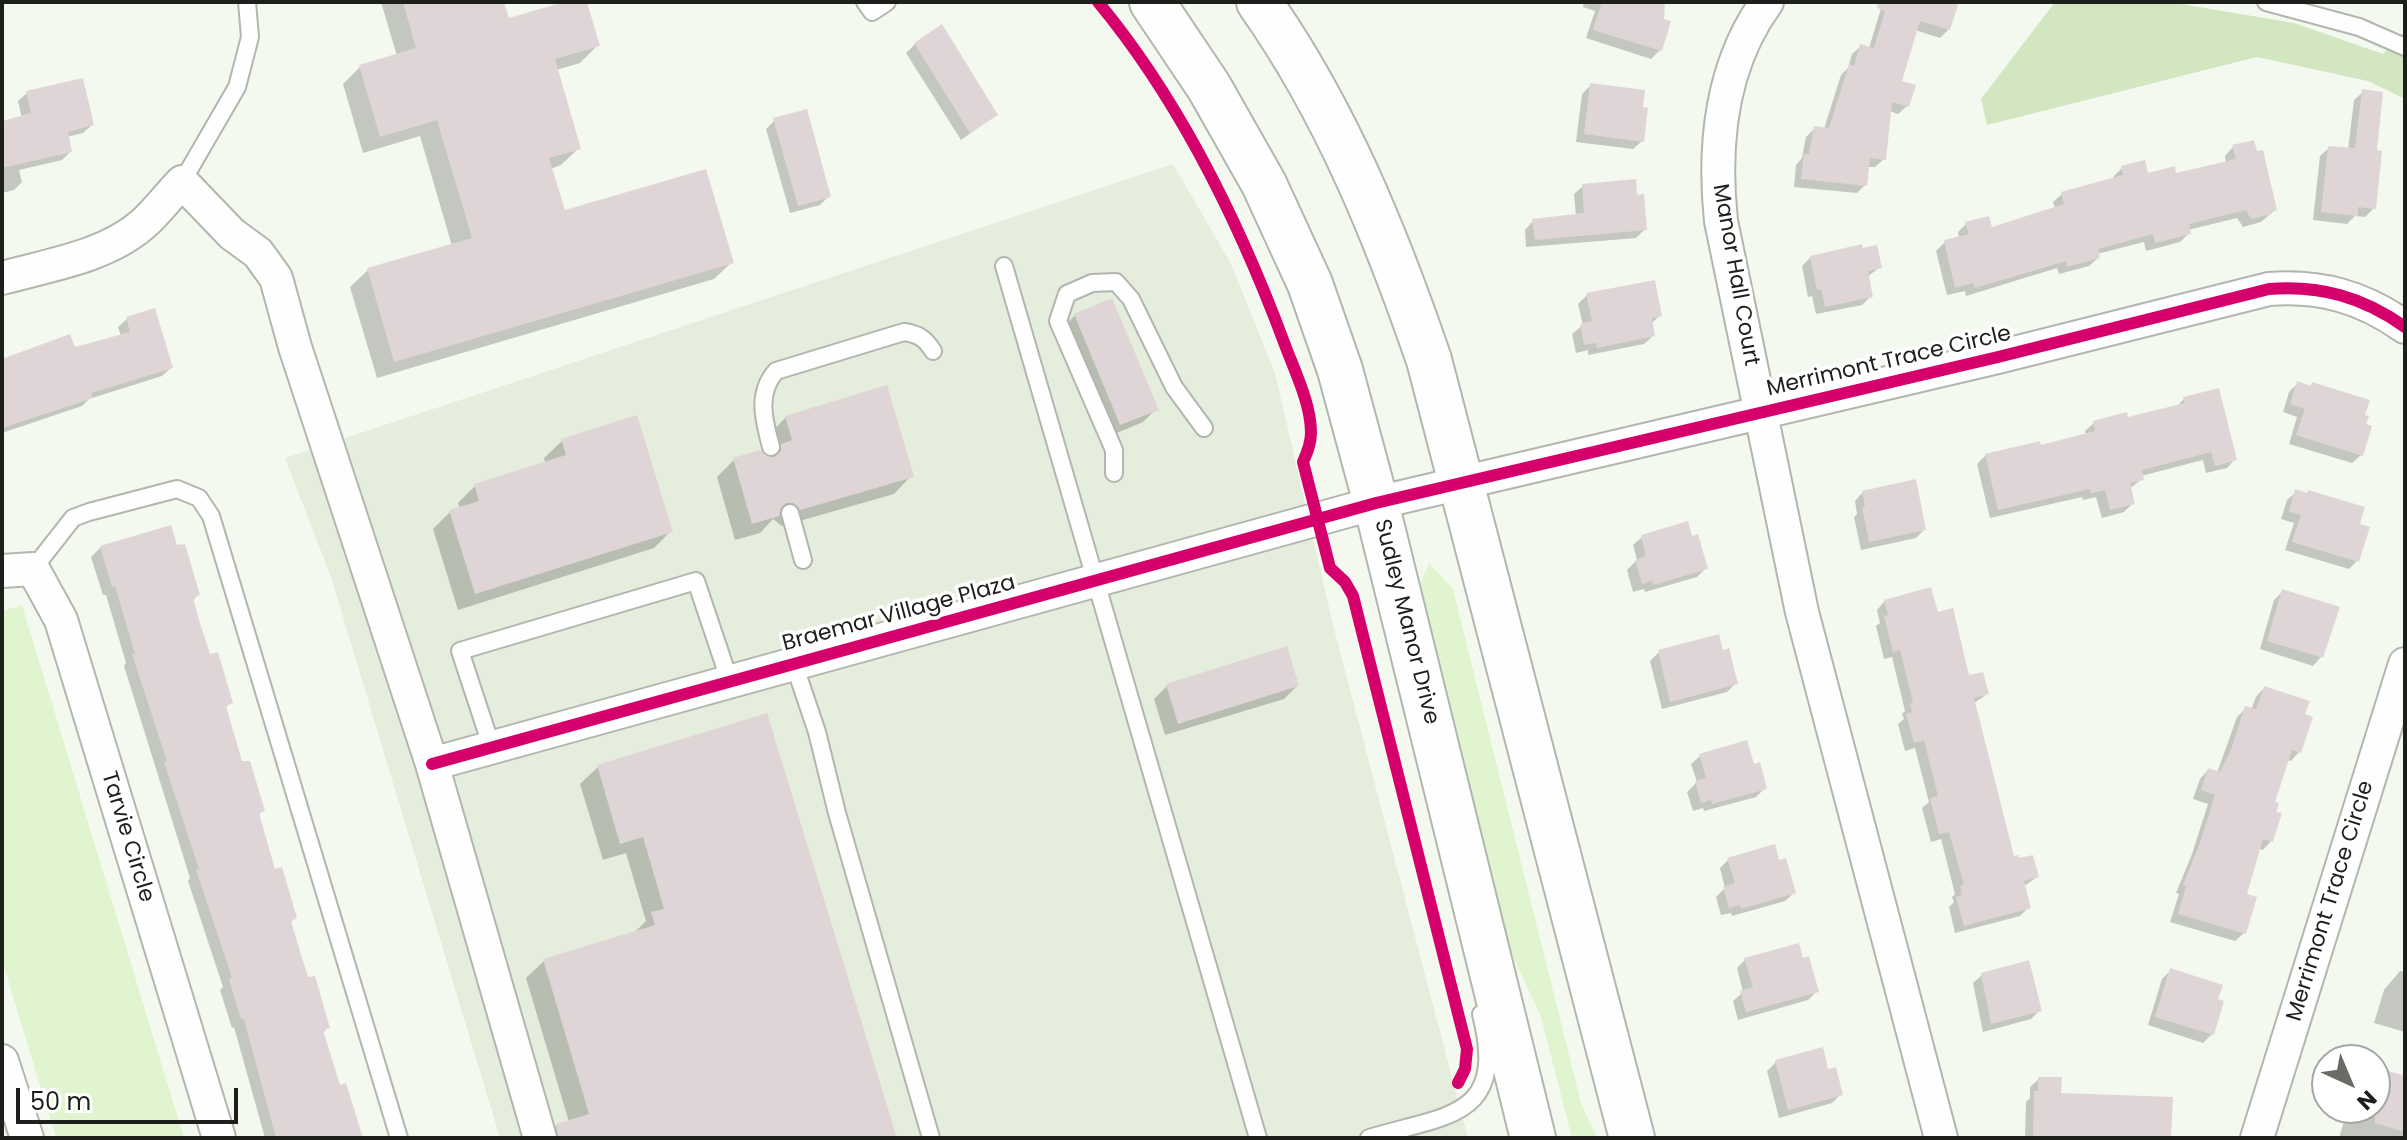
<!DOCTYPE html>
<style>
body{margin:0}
#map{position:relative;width:2407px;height:1140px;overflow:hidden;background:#f4f9ef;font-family:Poppins,sans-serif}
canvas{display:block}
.frame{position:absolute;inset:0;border:4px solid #1d201a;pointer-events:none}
.north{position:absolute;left:2311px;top:1044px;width:80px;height:80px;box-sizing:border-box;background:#fff;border:2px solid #a5a6a3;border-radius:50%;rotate:136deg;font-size:22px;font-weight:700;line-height:32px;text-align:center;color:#1d201a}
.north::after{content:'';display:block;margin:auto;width:28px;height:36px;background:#686c65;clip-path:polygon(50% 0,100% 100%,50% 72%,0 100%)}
.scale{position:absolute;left:16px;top:1088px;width:222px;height:36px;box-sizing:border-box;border:4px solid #1d201a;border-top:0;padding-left:10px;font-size:24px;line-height:28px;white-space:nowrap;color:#1d201a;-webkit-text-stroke:6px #fff;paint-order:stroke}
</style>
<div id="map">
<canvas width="2407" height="1140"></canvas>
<div class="frame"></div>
<div class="north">N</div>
<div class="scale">50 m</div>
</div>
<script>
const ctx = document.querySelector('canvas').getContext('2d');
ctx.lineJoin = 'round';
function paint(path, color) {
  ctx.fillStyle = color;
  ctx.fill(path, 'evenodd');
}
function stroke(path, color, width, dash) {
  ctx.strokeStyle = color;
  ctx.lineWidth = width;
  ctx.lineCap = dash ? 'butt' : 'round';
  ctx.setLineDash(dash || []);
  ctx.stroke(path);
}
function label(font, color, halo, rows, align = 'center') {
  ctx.font = font + ' Poppins,sans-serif';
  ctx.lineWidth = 7;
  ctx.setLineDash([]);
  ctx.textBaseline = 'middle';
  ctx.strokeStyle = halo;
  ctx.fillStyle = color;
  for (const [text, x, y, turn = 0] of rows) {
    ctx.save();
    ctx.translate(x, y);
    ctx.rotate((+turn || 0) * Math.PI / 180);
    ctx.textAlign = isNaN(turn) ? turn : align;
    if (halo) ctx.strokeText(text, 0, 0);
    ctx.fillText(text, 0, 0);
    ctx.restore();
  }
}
const built = new Path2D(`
 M1173 164 1231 264 1275 373 1333 625 1468 1138H500L331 577 285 458Z`);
const green = new Path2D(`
 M1429 563 1453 589 1581 1103 1597 1138H1572L1541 1017 1494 915 1419 586Z
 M22 605 184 1138H56L2 960V611Z`);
const forest = new Path2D(`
 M2055 2H2169L2294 23 2383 54 2405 31V99L2368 81 2257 57 1987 125 1981 99Z`);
const shadow = new Path2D(`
 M381 2H502L507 21 571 2H585L598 45 580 63 556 70 579 148 561 165 550 169 563 213 732 262 714 279 377 378 350 287 368 270 452 246 420 136 363 153 343 84 360 67 397 56Z
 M1584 2H1663L1660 50 1651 59 1586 38 1595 11 1583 7Z
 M1883 2H1958L1949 29 1940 38 1915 30 1899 82 1907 106 1898 114 1889 111 1884 159 1875 167H1867L1865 185 1857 193 1794 187 1796 165 1802 158 1806 137 1815 128 1824 129 1841 75 1848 68 1852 54 1861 46 1869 48Z
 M915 44 996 115 961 140 906 53Z
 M1591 85 1642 141 1633 149 1576 142 1582 94Z
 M2363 92 2375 152 2374 208 2365 217 2355 216 2347 224 2313 220 2320 156 2329 148 2348 150 2354 100Z
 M27 93 92 125 83 133 67 137 70 152 62 160 19 170 22 182 14 190 2 193V123L22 118 18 101Z
 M775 120 829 196 820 205 790 213 766 129Z
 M2233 147 2275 210 2261 222 2243 227 2237 218 2188 230 2189 233 2180 242 2146 251 2144 242 2097 254 2098 258 2089 266 2059 274 2057 268 1966 296 1965 291 1947 295 1936 251 1945 242 1959 238 1958 232 1966 224 1990 230 2055 209 2053 202 2062 194 2114 180 2113 177 2122 168 2146 176 2175 175 2226 163 2225 156Z
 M1583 186 1635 197 1645 229 1636 238 1526 247 1525 230 1533 221 1576 216 1574 194Z
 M1811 257 1880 267 1867 277 1871 296 1862 305 1816 314 1812 296 1808 297 1802 266Z
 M1587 295 1660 315 1651 324 1653 336 1644 344 1588 355V350L1576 353 1572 334 1583 325 1578 304Z
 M1075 315 1156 409 1143 422 1107 437 1062 329Z
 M127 319 171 368 162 376 89 399 82 406 2 433V366L121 336 118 327Z
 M2297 384 2309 387 2312 384 2363 416 2361 455 2352 463 2289 444 2297 417 2283 412 2289 392Z
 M2184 399 2235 459 2227 468 2206 473 2203 460 2141 476 2142 479 2129 489 2133 503 2124 512 2102 518 2096 497 2083 500 2082 497 1990 518 1977 464 1986 455 2040 447 2086 435 2085 431 2094 423 2127 419 2176 407Z
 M786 417 911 476 894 494 782 526 773 519 760 533 735 540 717 477 734 460 769 459 774 454 769 435Z
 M562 441 671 531 654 548 458 610 433 529 450 512 460 509 458 503 475 486 546 464 544 458Z
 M1863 492 1924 530 1916 538 1861 550 1854 517 1857 514 1855 501Z
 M2296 492 2358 526 2357 561 2349 569 2285 550 2294 523 2281 519 2287 500Z
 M1642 537 1705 569 1697 577 1645 592 1644 589 1633 592 1627 570 1637 560 1633 545Z
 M101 547 198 595 192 601 209 656 230 703 225 708 241 764 263 810 258 816 273 872 295 917 290 923 306 979 328 1027 322 1033 356 1138H265L234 1027 232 1028 220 990 223 987 188 881 190 878 124 666 126 663 106 595H103L91 557Z
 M2283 591 2321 657 2313 666 2260 649 2274 600Z
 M1885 601 1936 614 1968 678 1987 694 1973 704 2013 858 2037 877 2023 887 2029 907 2020 916 1955 933 1949 907 1954 902 1952 897 1955 894 1941 839 1931 842 1922 808 1929 802 1915 748 1905 751 1898 724 1904 719 1902 714 1905 711 1892 657 1884 659 1876 626 1880 623 1877 610Z
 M1659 652 1736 683 1727 692 1662 709 1650 661Z
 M1167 686H1297L1284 699 1165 735 1154 699Z
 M2264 688 2303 716 2299 752 2291 761 2287 760 2273 803 2271 841 2263 850 2258 848 2244 895V933L2235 941 2170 922 2179 894 2176 893 2192 854 2208 804 2193 799 2200 779 2208 770 2217 773 2237 717 2246 708 2251 710 2256 697Z
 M1700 756 1752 767 1765 788 1756 797 1704 811 1703 808 1693 811 1687 792 1697 782 1691 764Z
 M598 767 895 1138H544L557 1125 569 1122 526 978 544 961 635 932 646 921 626 853 603 860 580 784Z
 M1728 860 1778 862 1794 893 1785 901 1732 916 1731 913 1721 915 1716 897 1725 888 1720 868Z
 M1745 960 1817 991 1808 1000 1738 1020 1733 1001 1743 992 1737 968Z
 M2171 970 2216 1001 2212 1034 2203 1043 2148 1025 2162 979Z
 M2400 971 2405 972V1032L2374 1023 2384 990Z
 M1982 975 2040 1010 2031 1019 1983 1032 1973 983Z
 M1776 1062 1827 1072 1841 1094 1832 1103 1779 1118 1767 1071Z
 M2375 1070 2405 1078V1138H2339L2348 1108H2375Z
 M2039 1079 2059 1095 2169 1138H2025L2026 1102 2030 1098V1087Z`);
const building = new Path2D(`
 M403 2H504L509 18 564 2H587L600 46 555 59 581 149 549 158 565 210 706 169 734 263 394 362 367 268 472 238 437 120 380 137 359 65 416 48Z
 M1602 2H1665L1664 19 1671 21 1662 51 1593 30Z
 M1878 2H1959L1950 30 1920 21 1902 81 1916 85 1909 107 1892 102 1886 160 1870 158 1867 186 1801 179 1804 154H1809L1814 126 1829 128 1849 64 1854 66 1860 44 1874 48 1885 11 1877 8Z
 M942 24 998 115 970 133 914 43Z
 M83 78 94 125 68 132 72 152 2 168V121L31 113 26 91Z
 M1590 83 1645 90 1643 107 1648 108 1644 142 1584 134Z
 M2362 89 2383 92 2377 150 2382 151 2376 209 2358 207V216L2321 212 2328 146 2355 148Z
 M807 109 831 197 798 206 773 118Z
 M2254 140 2257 151 2263 150 2277 210 2271 212 2272 214 2251 219 2246 210 2189 224 2191 234 2155 243 2153 234 2098 249 2100 258 2067 267 2066 261 1975 288 1973 283 1955 288 1944 240 1969 234 1965 222 1989 216 1992 227 2064 204 2061 192 2123 175 2121 166 2145 160 2148 173 2175 166 2176 173 2236 159 2232 145Z
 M1636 179 1637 195 1644 194 1647 230 1535 240 1532 219 1584 213 1582 184Z
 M1862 244 1863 248 1877 245 1882 268 1868 271 1873 297 1825 307 1821 289 1817 290 1810 256Z
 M1655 280 1662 316 1652 318 1655 336 1597 348 1596 343 1584 345 1580 324 1592 321 1586 293Z
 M1112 298 1159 410 1120 425 1074 314Z
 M155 308 173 368 91 393 93 398 2 428V359L70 334 75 347 130 332 126 317Z
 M2297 381 2311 386 2312 382 2370 400 2365 415 2369 416 2366 424 2372 426 2363 456 2296 435 2305 409 2290 404Z
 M887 385 914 477 800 510 793 503H786L780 510 779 516 752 524 733 458 760 450 767 457H774L781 451V444L792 440 785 416Z
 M2219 388 2237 460 2215 466 2211 452 2142 470 2144 480 2130 483 2135 504 2110 510 2105 490 2091 493 2090 489 1998 510 1985 454 2040 441 2041 445 2095 431 2093 421 2127 412 2128 417 2185 403 2183 397Z
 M637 415 673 532 475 594 449 510 479 501 474 484 566 455 561 439Z
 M1916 479 1926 530 1869 542 1862 507 1865 506 1862 491Z
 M2295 489 2307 493 2308 490 2365 507 2360 524 2370 527 2359 562 2292 542 2301 515 2289 511Z
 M1688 521 1692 536 1698 534 1708 569 1653 585 1652 581 1642 584 1635 560 1646 556 1641 535Z
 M171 525 177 545 185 544 200 595 193 598 199 620 210 654 218 652 233 703 226 706 242 761H250L265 811 259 813 275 869 282 867 297 918 291 921 299 948 308 977 315 976 330 1028 323 1030 340 1085 346 1083 363 1138H276L244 1019H241L229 979 232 978 196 870 199 869 164 762 167 761 132 654H135L115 586 112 587 100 546Z
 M1931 587 1938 612 1953 608 1969 675 1983 672 1989 694 1974 698 2014 856 2018 855 2019 858 2033 855 2039 877 2024 881 2031 908 1964 926 1956 897 1962 895 1960 886 1964 885 1949 832 1939 834 1930 798 1938 796 1924 740 1914 743 1906 714 1912 712 1910 704 1913 702 1900 650 1893 652 1884 616 1888 615 1884 600Z
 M2282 589 2340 607 2323 658 2267 641Z
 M1719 634 1723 650 1729 648 1738 684 1670 702 1658 650Z
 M1287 646 1299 686 1178 724 1166 684Z
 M2264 686 2310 701 2305 714 2313 717 2301 753 2292 750 2275 802 2279 803 2276 812 2282 813 2273 842 2263 839 2247 894 2257 897 2246 934 2178 914 2186 886 2183 885 2200 843 2215 795 2201 790 2208 768 2220 772 2231 750 2245 706 2256 709Z
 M767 713 897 1138H558L556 1124 589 1114 543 959 655 925 651 912 664 909 643 837 620 844 597 765Z
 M1747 740 1754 764 1760 762 1767 789 1712 804 1711 800 1701 803 1695 781 1706 778 1699 754Z
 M1775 844 1779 860 1786 858 1796 893 1741 909 1740 905 1729 908 1723 887 1735 883 1727 858Z
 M1799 943 1803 958 1809 956 1819 992 1746 1012 1740 991 1753 987 1744 958Z
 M2029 960 2042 1011 1991 1024 1981 973Z
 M2170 968 2223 985 2218 999 2224 1001 2214 1035 2155 1017Z
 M1823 1047 1828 1069 1836 1067 1843 1095 1788 1110 1775 1060Z
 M2375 1067 2405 1076V1132L2375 1123Z
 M2038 1077H2062L2061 1093 2173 1097 2171 1138H2033L2034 1091H2038Z`);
const service = new Path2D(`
 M865 2 872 12 887 2
 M2266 2 2359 27 2405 47
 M182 182 237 87 250 37 247 2
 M1004 266 1258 1138
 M771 447C764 420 756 394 776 371L904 332C918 334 925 338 933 351
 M1114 473V450L1058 321 1067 294 1092 283 1116 282 1131 299 1174 387 1204 428
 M790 513 803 560
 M33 569 73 518 89 512 177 489 199 498 211 516 399 1138
 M794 664 817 732 837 813 931 1138
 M492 748 460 651 696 581 730 682
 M1369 1138C1449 1114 1507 1118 1481 1014`);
const minor = new Path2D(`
 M1767 2C1721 65 1713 146 1721 221L1802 612 1941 1138
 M2 278C49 265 105 257 143 224 157 212 169 195 182 182L232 234 258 253 276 278 295 347 432 764 540 1138
 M2 571 33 569 61 620 219 1138
 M432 764 1376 503 1998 357 2269 289C2320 285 2363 297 2405 327
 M2 1061 27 1138
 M2257 1138 2405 664`);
const secondary = new Path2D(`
 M1152 2 1209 87 1264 184 1310 284 1340 370 1376 503 1533 1138
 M1259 2C1336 111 1386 235 1429 360L1632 1138`);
const cycleway = new Path2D(`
 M1098 2C1181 102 1240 224 1285 345 1295 372 1311 404 1311 433 1311 444 1307 453 1303 462L1330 568 1345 582 1353 596 1467 1049 1465 1069 1458 1083
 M432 764 1376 503 1998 357 2269 289C2320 285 2363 297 2405 327`);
const streetNames = [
 ["Manor Hall Court",1735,275,80],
 ["Merrimont Trace Circle",1889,362,-13],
 ["Braemar Village Plaza",899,614,-15],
 ["Sudley Manor Drive",1406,622,76],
 ["Tarvie Circle",127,837,73],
 ["Merrimont Trace Circle",2331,901,-73]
];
paint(built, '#e5eddd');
paint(green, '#e0f4cf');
paint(forest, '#d2e6c1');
paint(shadow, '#0003');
paint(building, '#e0d5d6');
stroke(service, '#b2b6ae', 20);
stroke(minor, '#b2b6ae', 36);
stroke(secondary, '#b2b6ae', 48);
stroke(service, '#fdfefd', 16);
stroke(minor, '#fdfefd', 32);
stroke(secondary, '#fdfefd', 44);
stroke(cycleway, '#d6006c', 12);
label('22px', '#1d201a', '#fff', streetNames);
</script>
